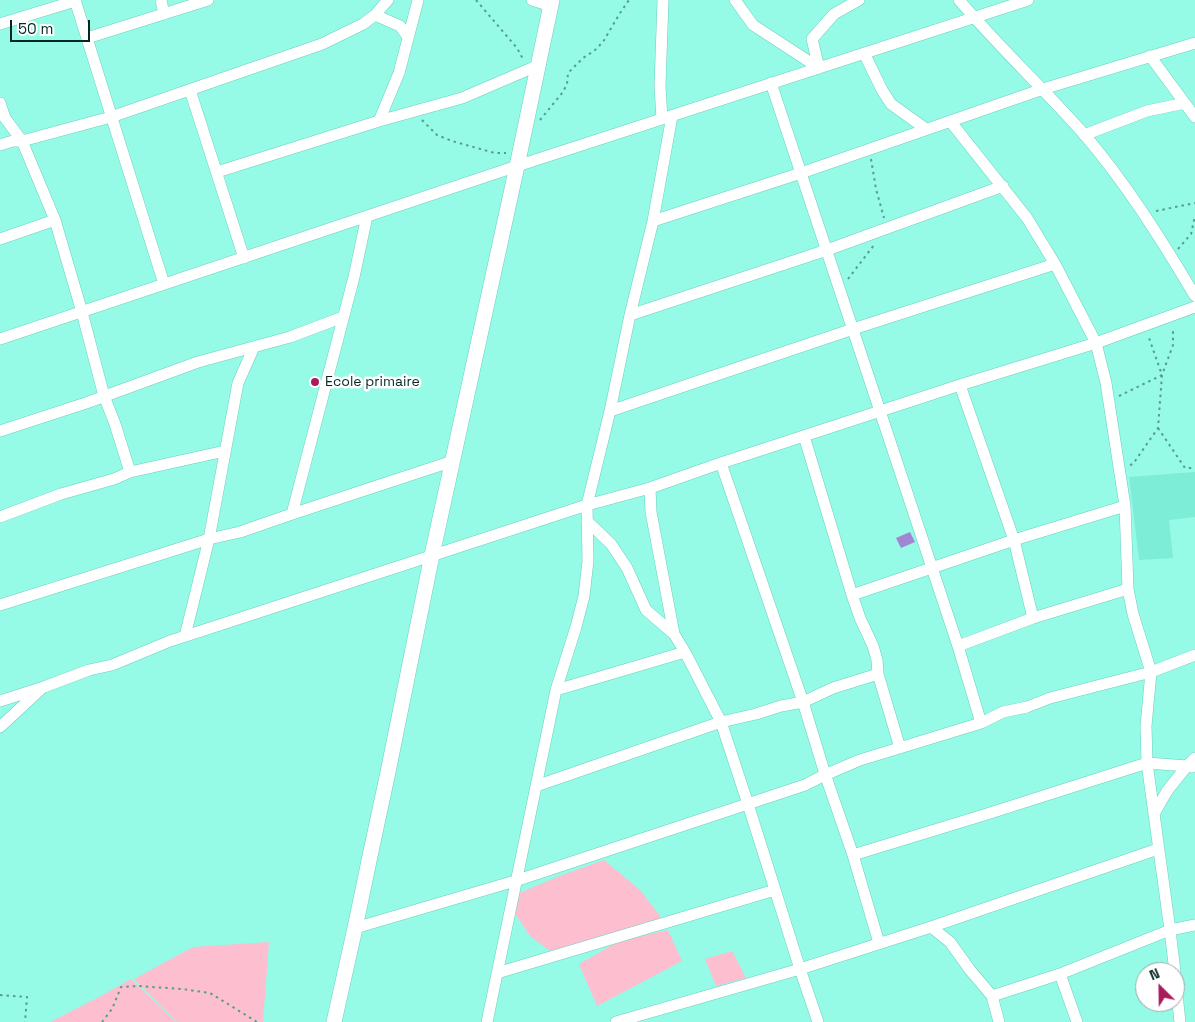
<!DOCTYPE html>
<style>
body{margin:0}
#map{position:relative;width:1195px;height:1022px;overflow:hidden;background:#95fae6;font-family:"Space Grotesk",sans-serif}
canvas{display:block}
.north{position:absolute;left:1135px;top:962px;width:50px;height:50px;box-sizing:border-box;background:#fff;border:1px solid #9ba9a7;border-radius:50%;rotate:337deg;font-size:14px;font-weight:700;line-height:20px;text-align:center;color:#052722}
.north::after{content:'';display:block;margin:auto;width:18px;height:22px;background:#a91c5c;clip-path:polygon(50% 0,100% 100%,50% 72%,0 100%)}
.scale{position:absolute;left:10px;top:20px;width:80px;height:22px;box-sizing:border-box;border:2px solid #052722;border-top:0;padding-left:6px;font-size:15px;line-height:18px;white-space:nowrap;color:#052722;-webkit-text-stroke:4px #fff;paint-order:stroke}
</style>
<div id="map">
<canvas width="1195" height="1022"></canvas>
<div class="north">N</div>
<div class="scale">50 m</div>
</div>
<script>
const ctx = document.querySelector('canvas').getContext('2d');
ctx.lineJoin = 'round';
function paint(path, color) {
  ctx.fillStyle = color;
  ctx.fill(path, 'evenodd');
}
function stroke(path, color, width, dash) {
  ctx.strokeStyle = color;
  ctx.lineWidth = width;
  ctx.lineCap = dash ? 'butt' : 'round';
  ctx.setLineDash(dash || []);
  ctx.stroke(path);
}
function label(font, color, halo, rows, align = 'center') {
  ctx.font = font + ' "Space Grotesk",sans-serif';
  ctx.lineWidth = 5;
  ctx.setLineDash([]);
  ctx.textBaseline = 'middle';
  ctx.strokeStyle = halo;
  ctx.fillStyle = color;
  for (const [text, x, y, turn = 0] of rows) {
    ctx.save();
    ctx.translate(x, y);
    ctx.rotate((+turn || 0) * Math.PI / 180);
    ctx.textAlign = isNaN(turn) ? turn : align;
    if (halo) ctx.strokeText(text, 0, 0);
    ctx.fillText(text, 0, 0);
    ctx.restore();
  }
}
const built = new Path2D(`
 M1195 472V517L1169 520 1173 558 1139 560 1129 477Z`);
const green = new Path2D(`
 M604 860 640 890 663 920 550 951 530 936 516 915 512 896 557 877Z
 M668 930 682 961 597 1006 579 964 619 941Z
 M269 942 263 1022H177L134 979 193 947Z
 M732 951 746 978 716 986 705 959Z
 M131 979 176 1022H50L99 997Z`);
const water = new Path2D(`
 M910 532 915 542 901 548 896 538Z`);
const path = new Path2D(`
 M476 0 517 48 524 61
 M422 120 437 135 452 141 495 153H506
 M540 120 563 92 567 84 568 73 583 58 594 51 603 42 620 13 629 0
 M871 159 876 189 884 218
 M1156 211 1195 203
 M1178 249 1191 234 1195 216
 M848 279 874 245
 M1119 396 1162 375 1173 345V328
 M1158 428 1185 468H1195
 M1130 465 1133 464 1158 428 1162 375 1148 335
 M0 995 27 997 25 1022
 M102 1022 112 1009 121 987 138 986 182 989 210 993 257 1022`);
const street = new Path2D(`
 M75 0 164 284
 M161 0 164 14
 M532 0 551 6
 M735 0 753 25 819 68
 M959 0C998 46 1043 88 1083 133 1126 183 1161 239 1195 296
 M375 15 388 0
 M0 24 75 1
 M87 38 208 0
 M864 53 882 90 891 104 926 129
 M1150 56 1195 117
 M819 68 812 39 834 14 859 0
 M771 83 958 646 981 723
 M190 90 244 258
 M0 103 5 118 22 141 55 220 82 312 104 396 115 424 130 472 114 479 61 494 0 517
 M662 119 660 86 663 0
 M379 121 399 73 418 0
 M950 121 1027 218 1055 264 1096 343 1106 383 1125 506 1128 589 1133 614 1151 672 1146 726 1147 763 1170 930 1175 972
 M1084 135 1147 111 1185 103
 M0 145 13 141H22L111 117 322 44 363 24 375 15 400 26 408 37
 M217 172 379 121 462 98 539 65
 M653 221 801 173 1043 89 1195 43
 M0 239 55 220
 M630 315 827 250 1003 186
 M0 339 517 166 1028 0
 M960 385 1014 540 1033 618
 M610 411 853 329 1055 264
 M0 431 86 403 198 362 290 337 343 317
 M804 436 852 595 860 618 873 646 877 660 878 674 900 748
 M721 463 803 702 825 774 853 855 879 943
 M130 472 225 451
 M650 488 651 512 674 634 685 652 721 722 748 804 800 969 818 1022
 M292 514 354 277 367 216
 M587 521 611 544 627 568 646 610 674 634
 M852 595 1014 540 1125 506
 M0 605 209 539 240 532 292 514 453 461
 M185 636 209 539 238 383 254 347
 M958 646 1033 618 1128 589
 M556 690 685 652
 M0 701 44 687 89 670 112 665 170 641 201 631 587 505 650 488 721 463 960 385 1096 343 1195 307
 M0 727 41 689
 M536 786 721 722 756 714 781 706 803 702 833 688 878 674
 M1154 814 1167 791 1187 766 1192 767
 M853 855 987 814 1147 763 1187 766 1195 758
 M931 927 950 942 970 970 992 996 999 1022
 M355 928 515 881 805 785C823 775 841 768 860 760L981 723 1003 712 1027 707 1050 698 1151 672 1195 655
 M497 973 775 890
 M1060 974 1077 1022
 M1175 976 1180 1022
 M992 996 1060 974 1170 930 1195 925
 M487 1022 556 690 576 627 584 596 588 561 587 505 610 411 630 315 653 221 672 116
 M616 1022 800 969 931 927 1158 849`);
const secondary = new Path2D(`
 M334 1022 355 928 370 856 388 772 432 555 517 166 552 0`);
const markers = [
 [315,382,5,"#a91c5c"]
];
const poiNames = [
 ["Ecole primaire",325,382]
];
paint(built, '#7eedd8');
paint(green, '#fdbfd0');
paint(water, '#a286d2');
stroke(street, '#6ad0bd', 12);
stroke(secondary, '#6ad0bd', 16);
stroke(path, '#569d90', 2, [2.5, 4]);
stroke(street, '#fff', 11);
stroke(secondary, '#fff', 15);
for (const [x, y, r, color] of markers) {
  const dot = new Path2D();
  dot.arc(x, y, r, 0, 2 * Math.PI);
  ctx.fillStyle = color;
  ctx.fill(dot);
  stroke(dot, '#fff', 2);
}
label('14px', '#052722', '#fff', poiNames, 'left');
</script>
